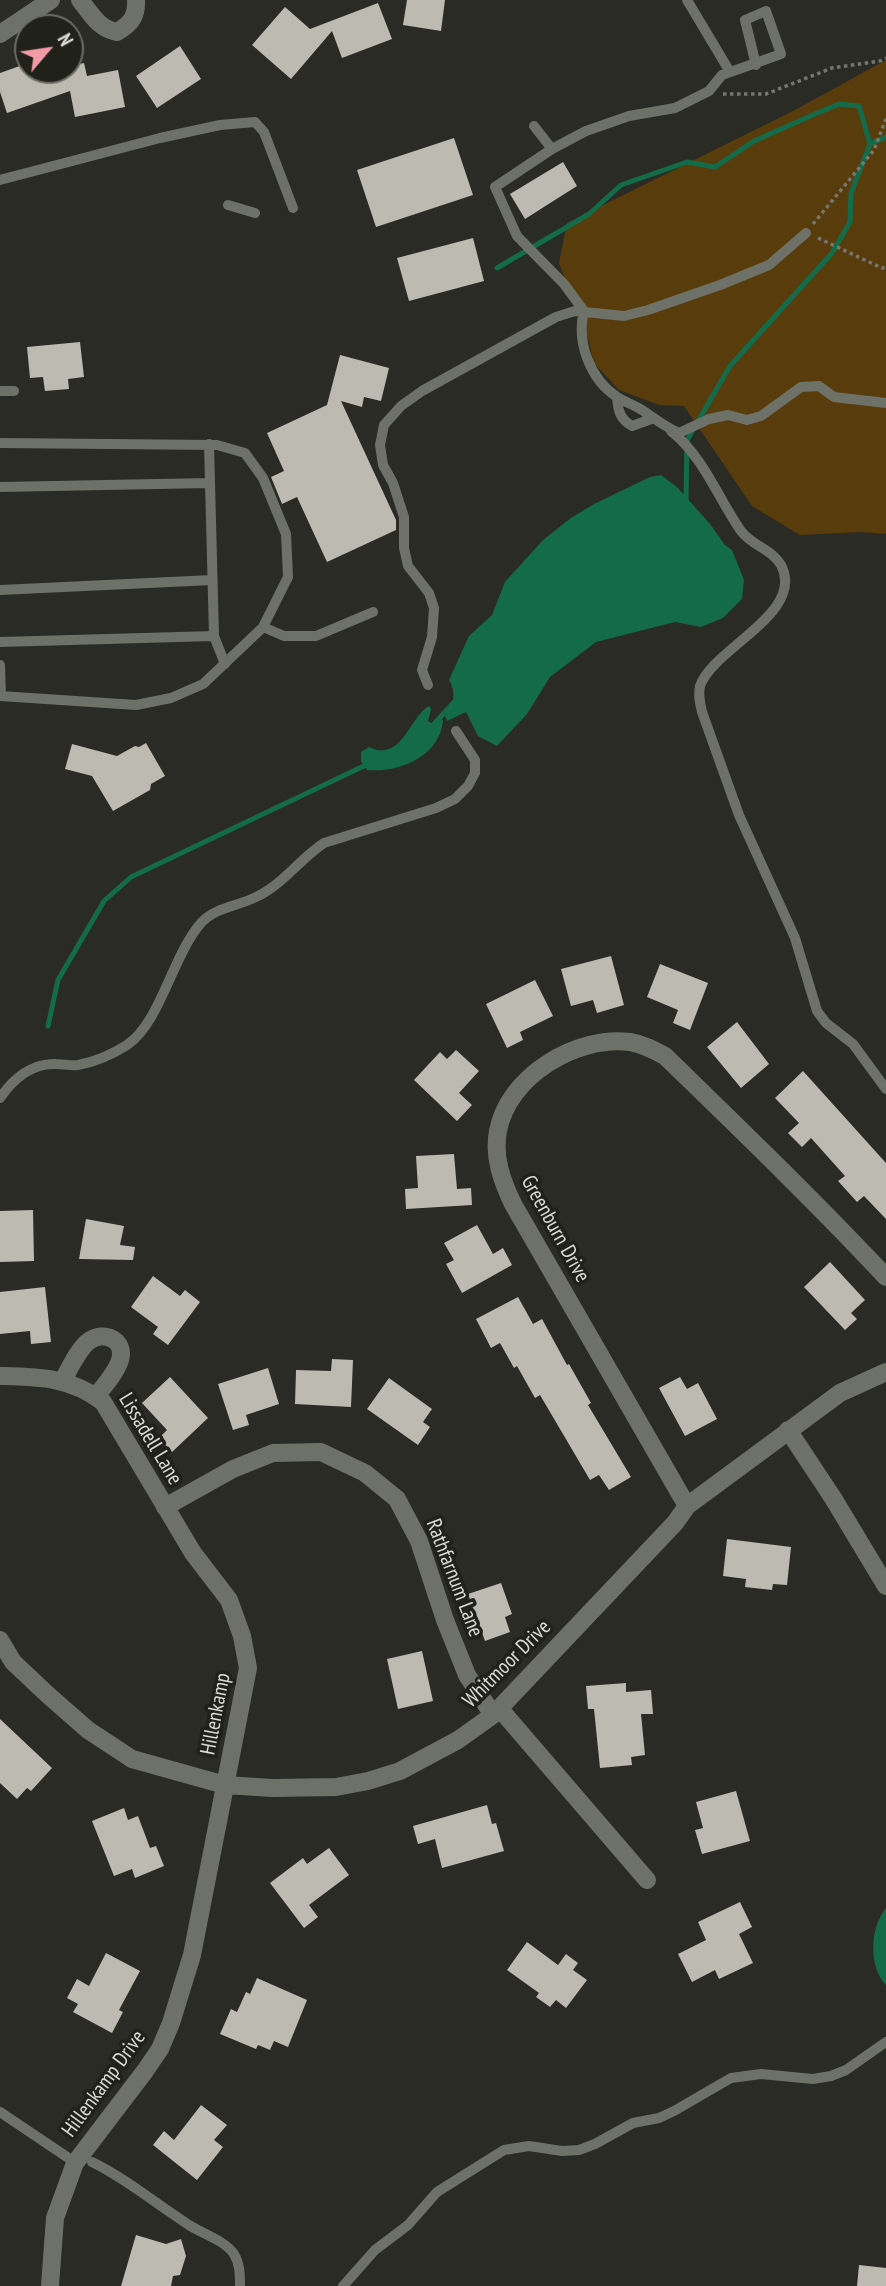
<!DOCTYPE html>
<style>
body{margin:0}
#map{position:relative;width:886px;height:2286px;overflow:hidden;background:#292b24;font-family:"PT Sans Narrow",sans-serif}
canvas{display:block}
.north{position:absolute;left:14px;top:14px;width:70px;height:70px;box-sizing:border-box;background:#20221a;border:2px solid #6a6c65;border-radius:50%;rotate:61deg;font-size:19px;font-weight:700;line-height:28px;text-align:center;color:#d9dbd5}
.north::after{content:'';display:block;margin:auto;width:24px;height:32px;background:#f39aa7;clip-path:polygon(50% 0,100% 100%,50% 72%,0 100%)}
</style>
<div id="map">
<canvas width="886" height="2286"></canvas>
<div class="north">N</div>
</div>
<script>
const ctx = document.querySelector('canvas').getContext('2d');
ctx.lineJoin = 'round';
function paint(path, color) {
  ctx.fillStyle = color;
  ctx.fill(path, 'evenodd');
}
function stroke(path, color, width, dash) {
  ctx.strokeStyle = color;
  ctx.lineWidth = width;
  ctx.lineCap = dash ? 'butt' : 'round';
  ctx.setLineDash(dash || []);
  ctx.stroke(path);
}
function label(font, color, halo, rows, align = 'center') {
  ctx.font = font + ' "PT Sans Narrow",sans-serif';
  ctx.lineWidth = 7;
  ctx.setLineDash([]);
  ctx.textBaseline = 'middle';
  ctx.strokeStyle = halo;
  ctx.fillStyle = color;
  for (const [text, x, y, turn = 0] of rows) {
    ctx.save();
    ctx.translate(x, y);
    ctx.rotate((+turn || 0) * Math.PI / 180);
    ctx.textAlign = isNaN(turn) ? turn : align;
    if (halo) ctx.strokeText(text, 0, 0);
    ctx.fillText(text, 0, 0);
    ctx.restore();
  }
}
const green = new Path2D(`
 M886 60V534L861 532 800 535 752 506 684 406 659 405 619 390 594 363 588 339 559 263 567 223 795 110Z`);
const water = new Path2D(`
 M661 475 678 488 710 524 725 545 732 550 744 580 742 599 723 618 701 627 675 622 596 642 550 677 527 714 497 746 478 736 466 712 447 721 445 716C455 705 456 692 449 680L469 636 492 615 505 582 543 540 571 518 594 504 650 477Z
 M429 706 431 709 428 721 431 723 441 718 443 721C439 757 399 773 367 770L361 761V752L369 747C402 763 409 717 429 706Z
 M886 1908V1985C868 1966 870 1927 886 1908Z`);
const stream = new Path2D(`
 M870 144 886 137
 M497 268 589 214 621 185 687 162 715 167 754 141 815 114 839 104 859 106 870 144 851 193 850 222 832 253 730 366 698 421
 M686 502 687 440 693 430
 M433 725 457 699
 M48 1026 58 980 104 901 131 877 368 764`);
const building = new Path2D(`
 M407 0H445L441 31 403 25Z
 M378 3 392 39 342 58 332 31 291 79 252 45 285 7 310 29Z
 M180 46 201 79 157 108 136 76Z
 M28 63V70H70V66L84 63 87 76 118 70 125 107 75 117 70 91 7 113 0 92V73Z
 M454 138 473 195 376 227 357 170Z
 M563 162 577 186 525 219 510 194Z
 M473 238 484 281 409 301 397 258Z
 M80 342 84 377 68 379 69 389 45 391 43 377 30 378 27 347Z
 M340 355 389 368 381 401 364 397 362 407 341 401 396 520V530L327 562 297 497 282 504 271 477 284 471 267 433 327 405Z
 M146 743 165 776 151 784 150 790 113 811 92 776 65 769 72 744 117 756 135 746 139 747Z
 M611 956 624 1005 597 1013 593 1000 571 1006 561 969Z
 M660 964 708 983 690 1030 673 1023 678 1010 647 997Z
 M535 980 553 1016 520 1032 523 1040 507 1048 486 1004Z
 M737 1022 769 1064 741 1088 707 1047Z
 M456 1050 479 1071 459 1093 472 1105 457 1121 414 1080 440 1052 447 1059Z
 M803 1071 886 1163V1219L864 1196 857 1202 838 1181 845 1176 811 1138 802 1147 788 1133 799 1123 775 1098Z
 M454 1154 457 1189 471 1188 472 1205 406 1209 405 1189 418 1188 416 1156Z
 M33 1210 34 1261 0 1262V1211Z
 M86 1219 124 1226 120 1245 135 1247 133 1260 79 1259Z
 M477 1225 493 1254 503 1248 512 1265 462 1293 446 1264 454 1260 444 1243Z
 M830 1262 865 1300 851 1313 857 1319 845 1330 804 1287Z
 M153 1276 180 1296 185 1290 200 1302 168 1345 153 1334 158 1327 131 1307Z
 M45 1287 51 1342 31 1344 30 1331 0 1334V1292Z
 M518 1297 533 1324 542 1319 567 1365 569 1364 591 1403 588 1405 631 1477 609 1490 599 1475 590 1480 540 1395 535 1398 517 1366 514 1368 500 1343 491 1348 476 1319Z
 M332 1359 353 1360 351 1407 295 1404 296 1370 331 1371Z
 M268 1368 279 1404 246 1415 249 1425 233 1430 218 1384Z
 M170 1377 208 1418 172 1452 159 1438 167 1430 142 1403Z
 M680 1377 687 1389 698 1383 717 1419 685 1436 659 1388Z
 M389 1378 432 1409 423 1422 430 1427 418 1445 367 1409Z
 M727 1539 791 1547 787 1585 773 1584 772 1590 745 1587 746 1579 723 1576Z
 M501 1583 512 1614 505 1617 510 1632 485 1641 468 1594Z
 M422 1651 433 1701 398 1709 387 1659Z
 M626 1683V1692L651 1690 653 1714H641L645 1755 631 1757 632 1765 600 1768 594 1709H588L586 1686Z
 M0 1719 52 1768 31 1791 27 1788 17 1799 0 1783Z
 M736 1791 750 1841 702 1854 695 1830 703 1828 696 1802Z
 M487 1805 492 1824 496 1823 504 1851 442 1868 435 1839 418 1844 413 1826Z
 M124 1808 128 1820 138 1816 150 1848 156 1846 164 1866 135 1878 132 1869 114 1876 92 1821Z
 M329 1848 349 1875 309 1905 318 1917 304 1928 270 1883 303 1858 307 1864Z
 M740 1902 752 1927 739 1934 753 1963 719 1979 715 1970 692 1982 678 1954 706 1940 698 1922Z
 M527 1942 558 1965 566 1954 578 1963 573 1970 587 1980 566 2008 556 2000 550 2007 536 1997 539 1993 507 1970Z
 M106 1953 140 1971 119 2010 123 2012 112 2033 73 2012 78 2004 67 1998 77 1979 89 1986Z
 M257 1978 307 2000 288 2047 274 2041 270 2050 258 2045 256 2049 220 2034 231 2009 237 2012 246 1992 250 1994Z
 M201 2105 227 2125 214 2140 223 2147 197 2180 153 2145 164 2131 174 2140Z
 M136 2235 166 2244 181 2239 186 2256 180 2275 173 2276 171 2286H121Z
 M859 2265 886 2268V2286H857Z`);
const path = new Path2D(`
 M723 94H766L832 68 880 61 886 58
 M813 224 874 150 886 119
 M818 238 882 268 886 267`);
const service = new Path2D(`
 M687 0 730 72
 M756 65 745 20 766 11 781 54 722 75 709 91 675 108 629 116 586 131 552 149 495 187 517 236 564 284 584 311C576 342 590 379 617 397 625 402 634 405 642 410 654 418 665 427 679 433L709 419 728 415 747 420 761 416 801 387 819 386 834 397 886 403
 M534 126 552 149
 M0 180 160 138 220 125 255 122 264 132 293 208
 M228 205 255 213
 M0 391H14
 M617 397C618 411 620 419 632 426L654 418
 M671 431C703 456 718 498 741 531 752 546 772 549 781 565 806 613 713 648 700 686 698 695 700 703 702 712L739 815 795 938 817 1011 826 1023 853 1044 886 1089
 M0 443 217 445 245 453 263 478 286 534 288 577 263 627 203 684 171 698 136 705 0 696
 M209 444 214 636 225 664
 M0 487 210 483
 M0 590 212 580
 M263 627 284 636H316L373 612
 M0 642 214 636
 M0 665 1 696
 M428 685 422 670 432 637 434 608 429 593 408 566 404 548V517L393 483 383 465 380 445 384 425 401 406 422 391 556 317 575 311 624 316 648 310 720 285 769 265 806 233
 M0 1098C13 1079 32 1063 56 1064 63 1064 71 1066 78 1065 94 1062 113 1054 127 1045 161 1022 172 956 201 923 215 907 240 906 258 896 284 883 301 858 324 843L436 808 455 799 468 786 475 773V760L456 731
 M0 2112 67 2157
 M92 2162C127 2179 156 2204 189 2225 203 2234 224 2240 234 2254 240 2264 240 2275 240 2286
 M343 2286 375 2250 408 2225 437 2192 504 2150 529 2146 562 2151 579 2150 595 2144 633 2123 659 2118 674 2111 731 2078 761 2074 813 2079 831 2076 846 2070 886 2042`);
const minor = new Path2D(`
 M80 0C91 14 99 29 117 32 131 24 137 16 136 0
 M0 34 51 0
 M0 1376C39 1377 71 1377 103 1402L193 1553 229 1600 242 1636 248 1668 192 1955 171 2023 160 2049 145 2071 75 2163 55 2218 50 2286
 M62 1382C69 1370 78 1349 89 1341 104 1330 126 1340 120 1360 116 1373 104 1386 96 1396
 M788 1430 833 1498 886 1586
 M687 1506 513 1204C502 1181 493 1157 498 1131 508 1076 577 1035 630 1042 643 1044 654 1050 665 1056 740 1129 815 1201 886 1277
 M165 1507 233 1469 273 1453 321 1452 365 1473 397 1499 419 1541 445 1620 467 1675 493 1715
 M0 1640 13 1662 48 1695 88 1730 132 1759 225 1785 273 1788 336 1787 368 1781 400 1771 458 1740 493 1715 675 1523 687 1506 840 1393 886 1372
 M500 1709 647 1880`);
const streetNames = [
 ["Greenburn Drive",555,1229,61],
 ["Lissadell Lane",150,1439,59],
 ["Rathfarnum Lane",454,1578,69],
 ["Whitmoor Drive",507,1664,-45],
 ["Hillenkamp",216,1714,-79],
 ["Hillenkamp Drive",104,2084,-54]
];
paint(green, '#593c0c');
paint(water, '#146b4a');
stroke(stream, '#146b4a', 5);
paint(building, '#bdbbb1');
stroke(path, '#747670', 3.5, [3.5, 3.5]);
stroke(service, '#6e7167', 10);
stroke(minor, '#6e7167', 18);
label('21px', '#d9dbd5', '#20221a', streetNames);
</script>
